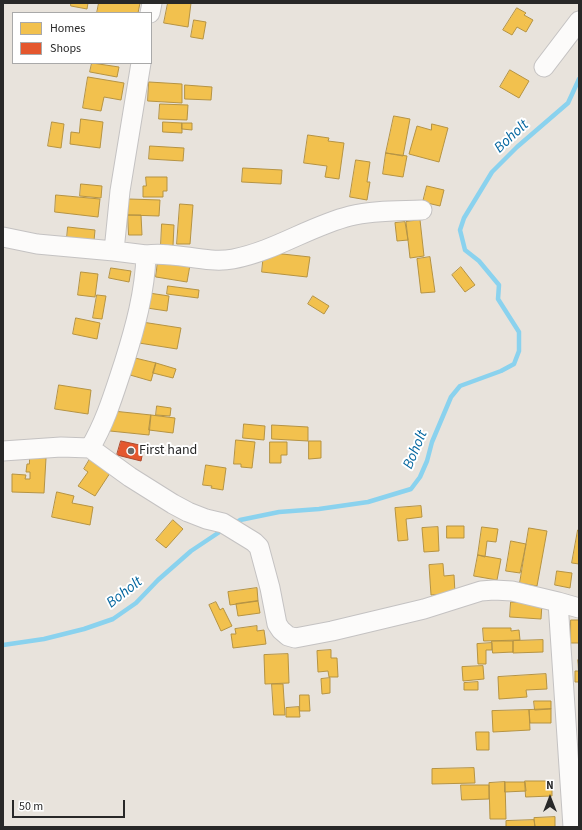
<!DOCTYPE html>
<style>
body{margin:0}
#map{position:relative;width:582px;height:830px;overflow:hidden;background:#e8e3dc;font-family:"Source Sans 3",sans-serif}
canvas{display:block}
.frame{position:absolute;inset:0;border:4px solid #282828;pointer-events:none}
.legend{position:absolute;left:12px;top:12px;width:140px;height:52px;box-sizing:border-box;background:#fff;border:1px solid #a9a9a9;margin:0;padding:5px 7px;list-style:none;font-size:12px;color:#282828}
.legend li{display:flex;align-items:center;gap:8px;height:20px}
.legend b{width:20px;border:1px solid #a9a9a9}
.north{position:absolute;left:530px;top:778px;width:40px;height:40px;-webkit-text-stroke:3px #fff;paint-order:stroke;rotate:0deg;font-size:11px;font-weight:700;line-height:16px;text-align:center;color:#282828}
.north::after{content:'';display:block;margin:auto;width:14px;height:18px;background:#282828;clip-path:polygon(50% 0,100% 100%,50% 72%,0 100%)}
.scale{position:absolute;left:12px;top:800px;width:113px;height:18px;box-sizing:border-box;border:2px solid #282828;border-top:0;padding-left:5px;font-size:12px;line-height:14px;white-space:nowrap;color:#282828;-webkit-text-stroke:3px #fff;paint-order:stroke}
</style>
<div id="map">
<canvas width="582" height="830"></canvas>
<div class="frame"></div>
<ul class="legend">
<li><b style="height:11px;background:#f2c14e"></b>Homes</li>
<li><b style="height:11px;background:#e4572e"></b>Shops</li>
</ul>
<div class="north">N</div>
<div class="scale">50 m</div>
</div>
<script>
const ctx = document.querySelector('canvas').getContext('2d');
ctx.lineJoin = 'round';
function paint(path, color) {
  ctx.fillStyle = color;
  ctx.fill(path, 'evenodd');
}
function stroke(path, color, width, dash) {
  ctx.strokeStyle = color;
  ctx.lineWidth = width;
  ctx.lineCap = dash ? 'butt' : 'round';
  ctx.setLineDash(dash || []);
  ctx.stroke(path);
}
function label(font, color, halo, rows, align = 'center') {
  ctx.font = font + ' "Source Sans 3",sans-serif';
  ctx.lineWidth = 4;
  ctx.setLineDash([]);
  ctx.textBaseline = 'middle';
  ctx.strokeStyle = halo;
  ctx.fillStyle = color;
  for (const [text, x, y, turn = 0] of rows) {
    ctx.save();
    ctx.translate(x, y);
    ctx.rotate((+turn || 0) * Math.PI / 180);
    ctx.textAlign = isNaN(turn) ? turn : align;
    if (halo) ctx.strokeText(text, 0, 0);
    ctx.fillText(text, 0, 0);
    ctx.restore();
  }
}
const homes = new Path2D(`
 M71 3H88L87 9 71 6Z
 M99 3H140L138 13H97Z
 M168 3H191L188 27 164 23Z
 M517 8 526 13 524 15 533 20 526 32 517 27 512 35 503 30Z
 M194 20 206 22 203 39 191 37Z
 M92 63 119 67 117 77 90 72Z
 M510 70 529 81 519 98 500 87Z
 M88 77 124 83 121 100 104 97 101 111 83 108Z
 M149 82 182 84V103L148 101Z
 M185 85 212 87 211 100 185 99Z
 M160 104 188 105 187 120 159 119Z
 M394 116 410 119 403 156 386 153Z
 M81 119 103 122 100 148 70 144 71 132 79 133Z
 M52 122 64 124 61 148 48 146Z
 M163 122 182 123V133L163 132Z
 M182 123H192V130L182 129Z
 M432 124 448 128 439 162 409 154 417 126 431 130Z
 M308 135 329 138 328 141 344 143 339 179 325 177 327 166 304 163Z
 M150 146 184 148 183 161 149 159Z
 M386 153 407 156 403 177 383 174Z
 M356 160 370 162 367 182H370L367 200 350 197Z
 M243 168 282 170 281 184 242 182Z
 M146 177H167V191H163V197H143V186H146Z
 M81 184 102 186 101 198 80 196Z
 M427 186 444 190 440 206 423 202Z
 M56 195 100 199 98 217 55 212Z
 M129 199 160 200 159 216 128 215Z
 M180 204 193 205 190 244H177Z
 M128 215H141L142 235H129Z
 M420 220 424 256 410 258 406 222Z
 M405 222 408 240 397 241 395 223Z
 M162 224 174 225 173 246 161 245Z
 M68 227 95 230 94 241 67 238Z
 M264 252 310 257 307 277 262 272Z
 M430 257 435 292 421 293 417 259Z
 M158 261 190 265 187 282 156 277Z
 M461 267 475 285 465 292 452 275Z
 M111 268 131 271 129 282 109 278Z
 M81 272 98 274 95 297 78 295Z
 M168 286 199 290 198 298 167 294Z
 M149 293 169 296 167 311 147 308Z
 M97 295 106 296 102 319 93 318Z
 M313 296 329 306 324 314 308 304Z
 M76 318 100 323 97 339 73 334Z
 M142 322 181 328 177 349 139 343Z
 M135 358 156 363 151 381 130 375Z
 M156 363 176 369 173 378 153 373Z
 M59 385 91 390 88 414 55 409Z
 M157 406 171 408 170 416 156 415Z
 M113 411 151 415 149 435 110 431Z
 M151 415 175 418 173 433 149 430Z
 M244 424 265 426 264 440 243 438Z
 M272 425 308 427V441L272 439Z
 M236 440 255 442 252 468 241 467V464H234Z
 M309 441H321V458L309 459Z
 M270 442H287V455H281V463H270Z
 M30 457 46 458 44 493 12 492V474L26 475 25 479H30V472H26L27 464H29Z
 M90 459 110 473 95 496 78 486 88 472 84 469Z
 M206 465 226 468 223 490 211 488 212 486 203 485Z
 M57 492 74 496 72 503 93 507 90 525 52 517Z
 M421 506 422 517 406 519 408 540 398 541 395 508Z
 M173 520 183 529 166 548 156 540Z
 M447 526H464V538H447Z
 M438 527 439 551 424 552 422 528Z
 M482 527 498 529 496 542 487 541 485 557 478 555Z
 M529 528 547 531 537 586 520 583Z
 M578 530H579V564L572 563Z
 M511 541 526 544 520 573 506 571Z
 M478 555 501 559 497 580 474 576Z
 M443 564 444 576 454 575 455 593 431 595 429 565Z
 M557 571 572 573 570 588 555 585Z
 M257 588 258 601 230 605 228 592Z
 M258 601 260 613 238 616 236 604Z
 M216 602 220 610 223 608 232 626 221 631 209 605Z
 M511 602 542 604 541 619 510 617Z
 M571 620H579V643H571Z
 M257 626V631L264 630 266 644 233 648 231 634H236L235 629Z
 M483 628H511V631L519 630 520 640 484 641Z
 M543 640V652L513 653V641Z
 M492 641H513V652L493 653Z
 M492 643V650H486V664H478L477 644Z
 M331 650V658H337L338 677H329L328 671 318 672 317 651Z
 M288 654 289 683 265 684 264 655Z
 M578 660 579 682H575V671H579Z
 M483 666 484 679 463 681 462 667Z
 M546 674 547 689 526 690 527 697 499 699 498 677Z
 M330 678V693L322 694 321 679Z
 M478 682V690H464V683Z
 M272 684H283L285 715H274Z
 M300 695H309L310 711H300Z
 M534 701H551V709L535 710Z
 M299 707 300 717H286V708Z
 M551 709V723H530L529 710Z
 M529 710 530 730 493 732 492 711Z
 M476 732H489V750H477Z
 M474 768 475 783 432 784V769Z
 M525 781H552V796L526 797Z
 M505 782 506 819H490L489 783Z
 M505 782H525L526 791 505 792Z
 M461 785H489V799L462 800Z
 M555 817V827H535L534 818Z
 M534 820 535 827H506V821Z`);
const shops = new Path2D(`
 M121 441 144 446 141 461 117 455Z`);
const stream = new Path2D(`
 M234 524 240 520 279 512 319 509 368 502 411 489 420 477 427 461 432 442 451 397 460 386 501 371 514 364 519 351V332L498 299 499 285 479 261 465 250 460 230 464 218 492 172 517 147 568 103 579 79
 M3 645 44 639 84 629 113 619 136 603 158 580 191 551 224 529`);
const minor = new Path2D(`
 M150 13 152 3
 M544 67 579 21
 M3 237 37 244 114 251
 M146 255C175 251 205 264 233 259 275 251 310 226 350 216 374 210 398 211 422 210
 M90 448C106 421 114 393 124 363 135 328 145 292 146 255L114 251 120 191 141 63
 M3 451 61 447 90 448 130 477 173 504 188 512 206 519 223 523 254 542 259 547 270 588 277 624 281 630 288 636 295 638 332 631 424 609 481 591 494 590 512 591 558 602
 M573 827 558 602 579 608`);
const markers = [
 [131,451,4,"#6b6967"]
];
const poiNames = [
 ["First hand",139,451]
];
const waterNames = [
 ["Boholt",512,137,-43],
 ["Boholt",416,450,-67],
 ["Boholt",125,593,-38]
];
paint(homes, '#f2c14e');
stroke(homes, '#b59343', 1);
paint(shops, '#e4572e');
stroke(shops, '#ac492c', 1);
stroke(stream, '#8ad2ee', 4.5);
stroke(minor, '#c4c2c2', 21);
stroke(minor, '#fcfbfa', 19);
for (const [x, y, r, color] of markers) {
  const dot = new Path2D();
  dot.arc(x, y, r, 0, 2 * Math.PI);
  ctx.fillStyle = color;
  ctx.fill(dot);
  stroke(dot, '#fff', 1.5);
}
label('14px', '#282828', '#fff', poiNames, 'left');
label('italic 15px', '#04669f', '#fff', waterNames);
</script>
